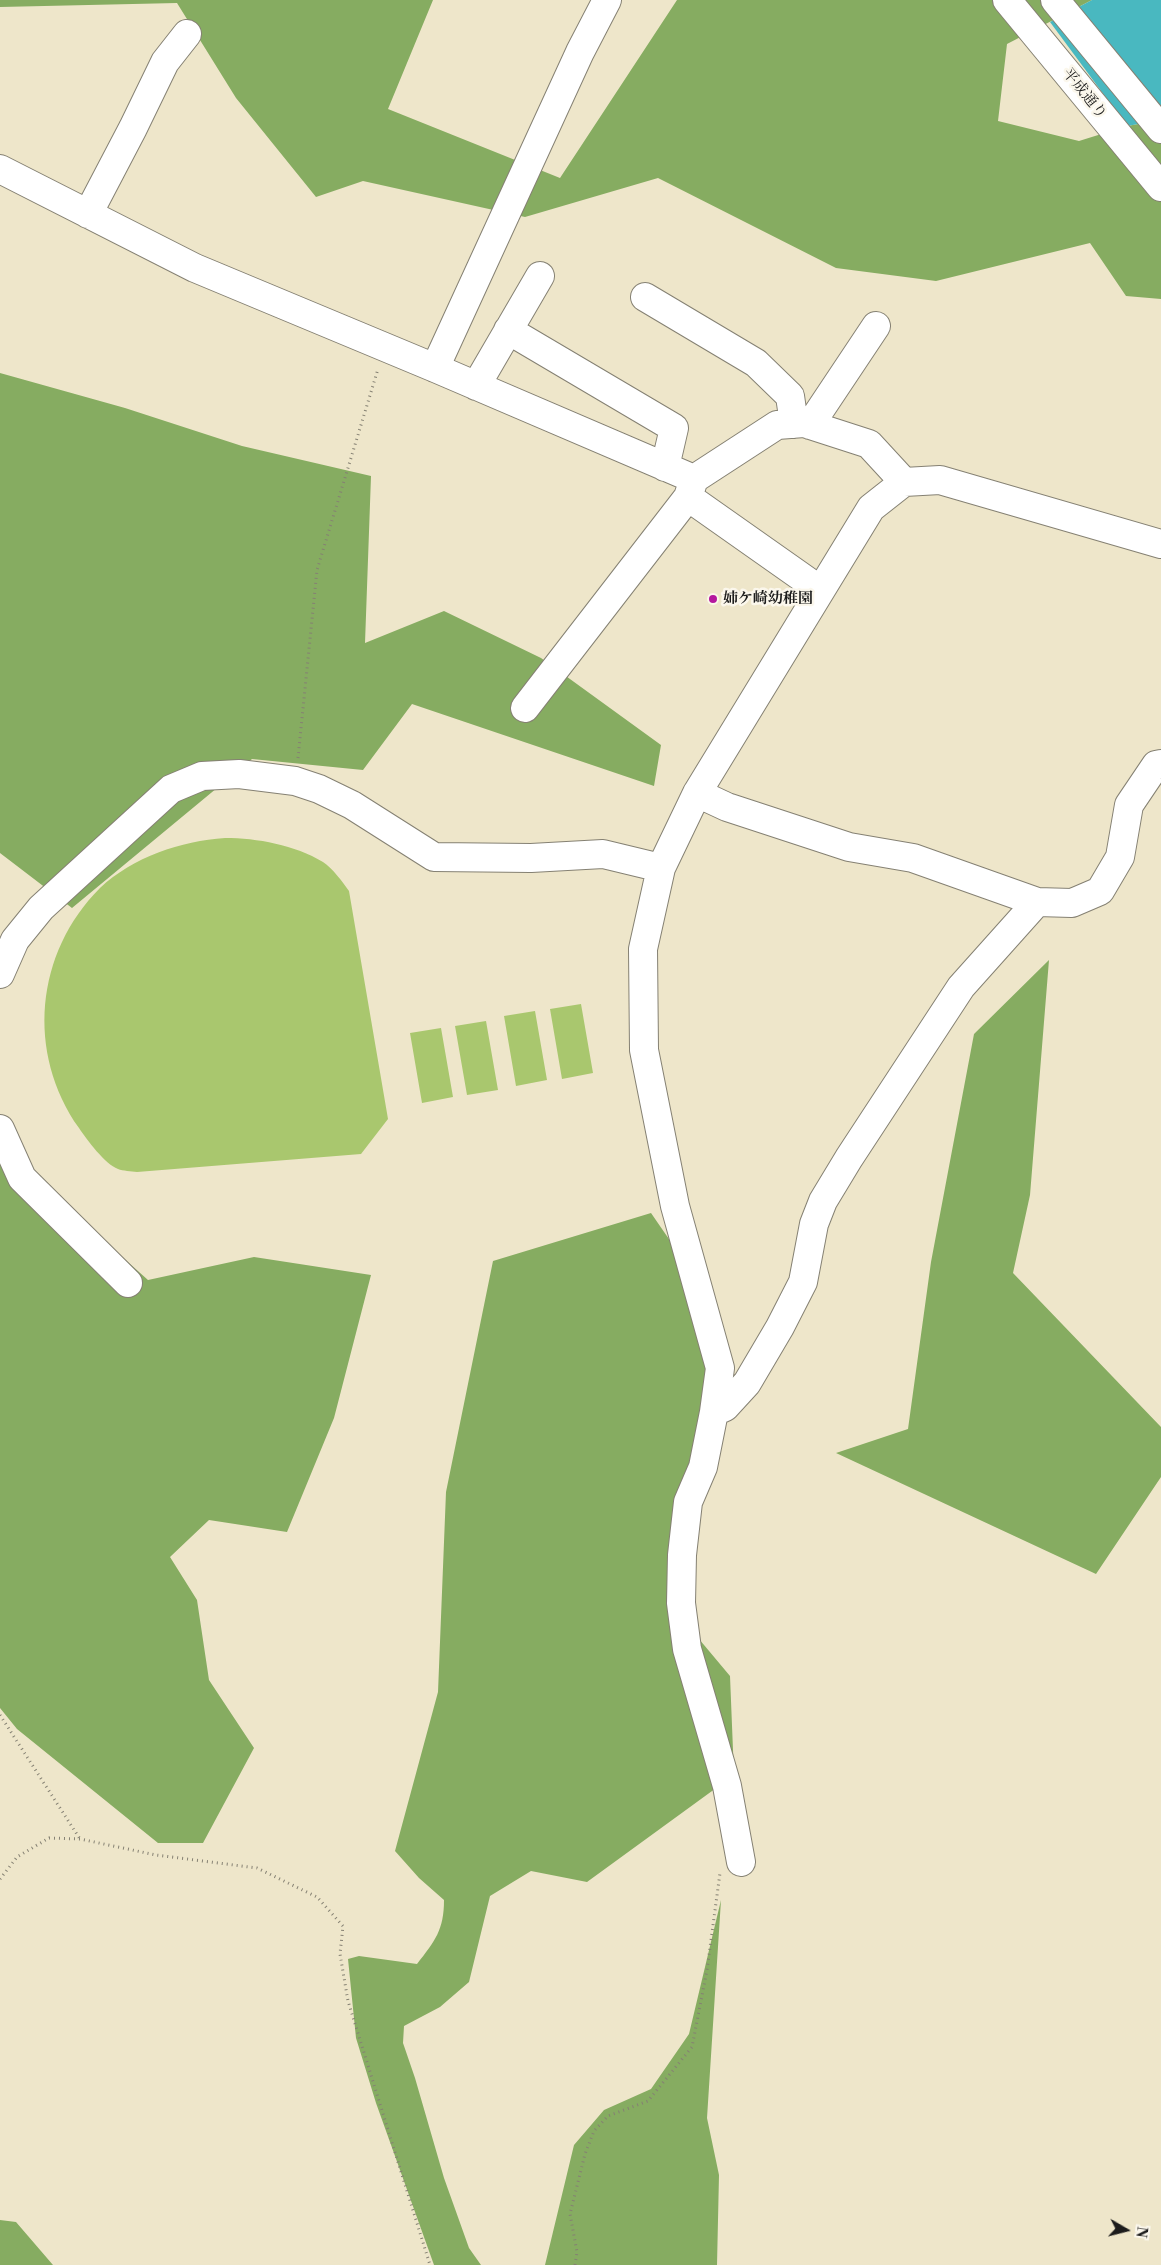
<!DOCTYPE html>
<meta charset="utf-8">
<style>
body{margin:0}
#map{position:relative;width:1161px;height:2265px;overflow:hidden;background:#eee6ca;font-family:"Libre Bodoni",serif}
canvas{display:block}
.north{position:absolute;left:1101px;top:2205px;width:50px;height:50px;-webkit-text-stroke:4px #fbf7ec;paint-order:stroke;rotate:98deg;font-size:14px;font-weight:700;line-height:20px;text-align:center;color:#1c1c1c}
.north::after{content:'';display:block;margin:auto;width:18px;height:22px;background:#1c1c1c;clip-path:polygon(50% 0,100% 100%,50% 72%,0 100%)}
</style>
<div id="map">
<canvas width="1161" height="2265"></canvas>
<div class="north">N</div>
</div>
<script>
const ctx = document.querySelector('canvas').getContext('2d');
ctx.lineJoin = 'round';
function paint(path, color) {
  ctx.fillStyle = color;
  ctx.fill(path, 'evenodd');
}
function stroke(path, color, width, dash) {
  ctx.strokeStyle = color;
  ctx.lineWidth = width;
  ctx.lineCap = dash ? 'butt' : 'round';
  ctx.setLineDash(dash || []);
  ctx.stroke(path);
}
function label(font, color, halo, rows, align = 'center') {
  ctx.font = font + ' "Libre Bodoni","Noto Serif JP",serif';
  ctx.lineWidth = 5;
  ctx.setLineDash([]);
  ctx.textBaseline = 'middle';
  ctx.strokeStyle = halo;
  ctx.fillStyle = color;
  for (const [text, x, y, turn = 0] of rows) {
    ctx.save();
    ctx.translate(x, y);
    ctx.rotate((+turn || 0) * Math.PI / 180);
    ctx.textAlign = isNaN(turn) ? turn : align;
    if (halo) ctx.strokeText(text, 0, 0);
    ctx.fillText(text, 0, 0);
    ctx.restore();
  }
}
const green = new Path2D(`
 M225 838C257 838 295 845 323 862 333 869 342 881 349 891L388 1119 361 1154 137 1172C131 1171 123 1171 118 1169 105 1164 87 1140 79 1128 26 1053 35 953 100 888 133 857 181 841 225 838Z
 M581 1004 593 1073 562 1079 550 1009Z
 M535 1011 547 1080 516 1086 504 1016Z
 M486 1021 498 1090 467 1095 455 1026Z
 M441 1028 453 1097 422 1103 410 1033Z`);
const forest = new Path2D(`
 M0 0H433L388 109 560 178 677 0H1092L1007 44 998 121 1079 141 1127 126 1161 120V299L1126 296 1090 243 936 281 836 268 658 178 525 217 363 181 316 197 236 98 177 3 0 7Z
 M0 373 125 408 242 446 371 476 365 643 444 611 541 658 661 745 654 786 412 704 363 770 252 759 72 908 0 853Z
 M1049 960 1030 1195 1013 1273 1161 1427V1477L1096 1574 836 1453 908 1429 931 1262 974 1034Z
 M0 1148 148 1280 254 1257 371 1275 334 1418 287 1532 209 1520 170 1557 197 1600 209 1680 254 1748 203 1843H158L17 1729 0 1708Z
 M651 1213 682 1258 709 1378 673 1608 730 1676 734 1775 587 1882 531 1871 490 1896 469 1982 440 2007 404 2026 403 2043 415 2078 444 2178 469 2248 481 2265H434L376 2103 356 2038 348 1959 359 1956 417 1964C435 1941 444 1930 444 1900L419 1878 395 1851 438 1692 446 1492 493 1261Z
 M721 1900 707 2118 719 2175 717 2265H545L574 2145 604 2110 651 2089 689 2034Z
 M0 2220 16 2222 53 2265H0Z`);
const water = new Path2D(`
 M1092 0H1161V120L1127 126 1050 22Z`);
const path = new Path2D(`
 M298 758 317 570 378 369
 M0 1715 80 1839
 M0 1879 17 1857 49 1838 80 1839 156 1855 257 1868 317 1897 343 1926 340 1954 348 2001 430 2265
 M575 2265 577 2252 570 2214 585 2154 594 2131 608 2116 648 2101 692 2047 707 1970 720 1873`);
const minor = new Path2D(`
 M1007 0 1161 187
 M1055 0 1161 129
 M0 169 195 268 435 368 694 479
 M88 214 133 128 165 62 187 34
 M645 297 756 363 790 396 794 424
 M508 330 674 428 665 467
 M435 368 580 52 607 0
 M476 386 540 276
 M810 425 876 326
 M688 497 820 590
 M525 708 688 497 694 479 777 425 804 423 869 444 904 482
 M697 793 727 807 849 847 913 858 1037 902 1072 903 1100 891 1120 857 1129 805 1156 765 1161 764
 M0 974 15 940 41 908 171 789 202 776 239 774 295 781 319 789 352 805 434 857 531 858 603 854 661 868
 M0 1129 22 1178 128 1283
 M714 1412 725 1407 747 1383 780 1327 803 1282 814 1224 823 1201 849 1158 961 987 1037 902
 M741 1862 727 1786 687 1649 681 1603 682 1555 688 1502 703 1467 714 1412 720 1368 675 1206 644 1050 643 949 661 868 697 793 871 508 904 482 940 480 1161 544`);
const markers = [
 [713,599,5,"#b5179e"]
];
const streetNames = [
 ["平成通り",1084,94,51]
];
const poiNames = [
 ["姉ケ崎幼稚園",723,599]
];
paint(green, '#a9c76e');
paint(forest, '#86ac61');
paint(water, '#49b8c0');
stroke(minor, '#858173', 30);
stroke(path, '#858173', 3, [1, 4]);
stroke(minor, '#fff', 28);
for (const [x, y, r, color] of markers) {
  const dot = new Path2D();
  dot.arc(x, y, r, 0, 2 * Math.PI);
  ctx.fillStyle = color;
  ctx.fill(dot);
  stroke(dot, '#fbf7ec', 2);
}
label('15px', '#1c1c1c', '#fbf7ec', streetNames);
label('bold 15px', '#1c1c1c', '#fbf7ec', poiNames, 'left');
</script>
